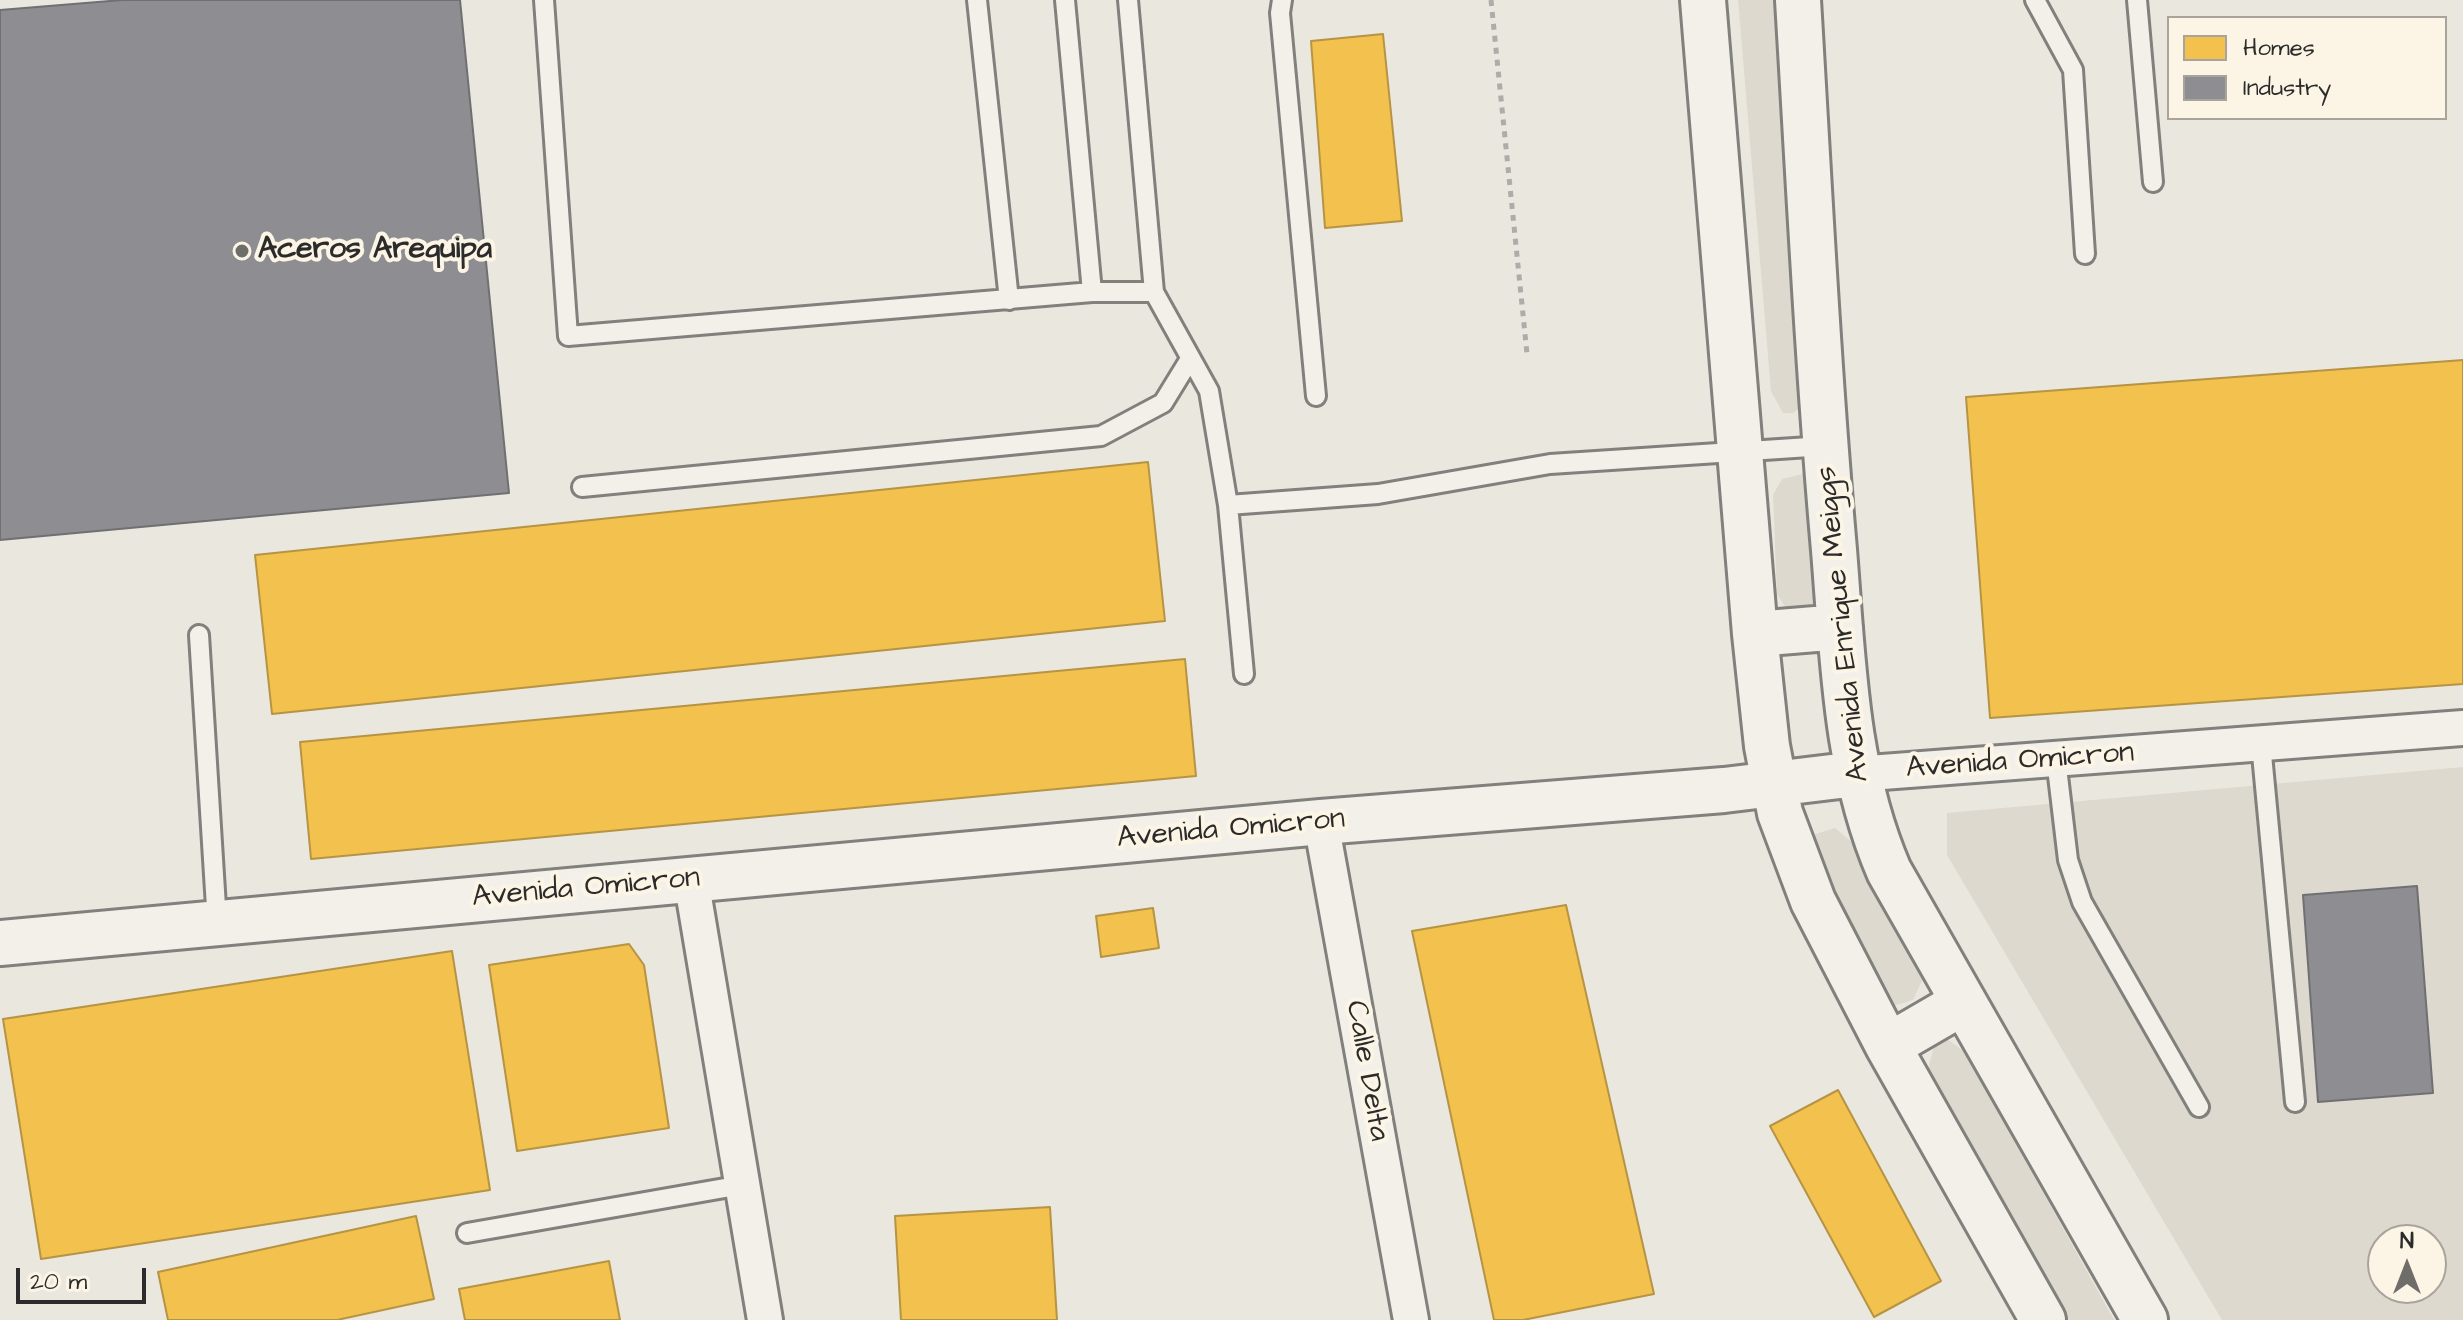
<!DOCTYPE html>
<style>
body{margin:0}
#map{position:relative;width:2463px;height:1320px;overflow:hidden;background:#eae7df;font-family:"Architects Daughter",sans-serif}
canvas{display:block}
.legend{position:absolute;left:2167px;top:16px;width:280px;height:104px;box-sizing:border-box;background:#fcf5e5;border:2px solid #a8a49b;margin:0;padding:10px 14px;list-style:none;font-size:24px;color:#2b2b2b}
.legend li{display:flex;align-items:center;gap:16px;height:40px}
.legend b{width:40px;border:2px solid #a8a49b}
.north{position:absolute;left:2367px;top:1224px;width:80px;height:80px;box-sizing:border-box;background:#fcf5e5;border:2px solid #a8a49b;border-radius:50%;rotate:0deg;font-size:22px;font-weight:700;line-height:32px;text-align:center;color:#2b2b2b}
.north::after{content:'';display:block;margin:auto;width:28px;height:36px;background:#6e6d6a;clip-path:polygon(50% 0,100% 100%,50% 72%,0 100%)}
.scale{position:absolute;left:16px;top:1268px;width:130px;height:36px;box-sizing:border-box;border:4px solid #2b2b2b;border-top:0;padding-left:10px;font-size:24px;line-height:28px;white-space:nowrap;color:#2b2b2b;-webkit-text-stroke:6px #fcf5e5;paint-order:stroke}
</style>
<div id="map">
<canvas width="2463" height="1320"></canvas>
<ul class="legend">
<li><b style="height:22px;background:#f2c14e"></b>Homes</li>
<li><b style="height:22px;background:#8d8d92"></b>Industry</li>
</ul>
<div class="north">N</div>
<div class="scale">20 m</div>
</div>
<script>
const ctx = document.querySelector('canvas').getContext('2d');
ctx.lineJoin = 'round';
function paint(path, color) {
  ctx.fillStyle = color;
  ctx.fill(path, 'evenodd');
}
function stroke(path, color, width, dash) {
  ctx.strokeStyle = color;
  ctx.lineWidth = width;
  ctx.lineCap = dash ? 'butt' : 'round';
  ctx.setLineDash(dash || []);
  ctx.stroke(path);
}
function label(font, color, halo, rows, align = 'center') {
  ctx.font = font + ' "Architects Daughter",sans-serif';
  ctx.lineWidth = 8;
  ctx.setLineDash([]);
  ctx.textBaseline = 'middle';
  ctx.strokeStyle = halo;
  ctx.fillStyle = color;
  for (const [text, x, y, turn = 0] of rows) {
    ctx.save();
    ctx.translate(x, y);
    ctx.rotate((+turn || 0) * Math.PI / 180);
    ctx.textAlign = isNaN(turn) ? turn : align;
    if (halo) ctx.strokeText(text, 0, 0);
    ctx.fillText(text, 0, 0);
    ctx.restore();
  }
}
const built = new Path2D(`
 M1738 0H1775L1806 403 1793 413H1783L1771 391Z
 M1803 474 1818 490 1825 591 1808 614 1789 613 1777 594 1773 495 1782 479Z
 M2463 767V1320H2222L1947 855V813ZM2383 1240H2431V1288H2383Z
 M1835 828 1858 847 1925 974 1913 1000 1893 1006 1814 877 1809 836Z
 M1947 1039 1965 1052 2114 1320H2067L1928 1069 1934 1047Z`);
const homes = new Path2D(`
 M1383 34 1402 221 1325 228 1311 41Z
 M2463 360V684L1990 718 1966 397Z
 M1148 462 1165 621 272 714 255 555Z
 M1185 659 1196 776 311 859 300 742Z
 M1566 905 1654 1294 1523 1320H1494L1412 931Z
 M1153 908 1159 948 1101 957 1096 916Z
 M629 944 644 965 669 1128 517 1151 489 965Z
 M452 951 490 1190 41 1259 3 1019Z
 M1838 1090 1941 1281 1874 1317 1770 1126Z
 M1050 1207 1057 1320H901L895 1216Z
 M416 1216 434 1299 337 1320H168L158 1272Z
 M609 1261 620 1320H465L459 1289Z`);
const industry = new Path2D(`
 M122 0H460L509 493 0 540V10Z
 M2417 886 2433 1093 2318 1102 2303 895Z`);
const path = new Path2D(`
 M1491 0 1527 354`);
const lane = new Path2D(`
 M544 0 568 336 1092 292H1154L1209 391 1228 505 1244 674
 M977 0 1009 300
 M1065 0 1092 292
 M1128 0 1154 292
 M1282 0 1280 13 1316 396
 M2035 0 2073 70 2085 254
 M2137 0 2153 182
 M582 487 1101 436 1163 403 1190 359
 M1228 505 1378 494 1550 464 1825 446
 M199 635 217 923
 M2261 744 2295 1102
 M2056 759 2068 860 2082 902 2199 1107
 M467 1233 742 1185`);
const street = new Path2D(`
 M1856 774 2463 728
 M1321 822 1411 1320
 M691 879 765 1320`);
const secondary = new Path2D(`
 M1703 0 1755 634 1767 746 1780 813 1813 901 1888 1046 2043 1320
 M1798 0C1809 184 1818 367 1834 550 1843 660 1845 769 1889 871L2145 1320
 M1755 634 1840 627
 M0 943 1321 822 1724 790 1856 774
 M1888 1046 1962 1003`);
const markers = [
 [242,251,8,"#6e6d6a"]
];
const poiNames = [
 ["Aceros Arequipa",258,251]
];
const streetNames = [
 ["Avenida Enrique Meiggs",1844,624,-96],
 ["Avenida Omicron",2020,762,-4],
 ["Avenida Omicron",1231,830,-5],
 ["Avenida Omicron",586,889,-5],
 ["Calle Delta",1366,1071,80]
];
paint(built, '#ddd9ce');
paint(homes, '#f2c14e');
stroke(homes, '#b69444', 2);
paint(industry, '#8d8d92');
stroke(industry, '#707073', 2);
stroke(lane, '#81807c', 24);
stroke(street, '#81807c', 40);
stroke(secondary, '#81807c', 50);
stroke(path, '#aeaca9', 5, [6, 6]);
stroke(lane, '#f3f0ea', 18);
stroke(street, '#f3f0ea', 34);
stroke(secondary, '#f3f0ea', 44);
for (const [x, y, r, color] of markers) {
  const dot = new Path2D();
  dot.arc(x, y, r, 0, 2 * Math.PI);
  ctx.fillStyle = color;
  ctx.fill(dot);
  stroke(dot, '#fcf5e5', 3);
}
label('bold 30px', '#2b2b2b', '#fcf5e5', poiNames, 'left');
label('30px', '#2b2b2b', '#fcf5e5', streetNames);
</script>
